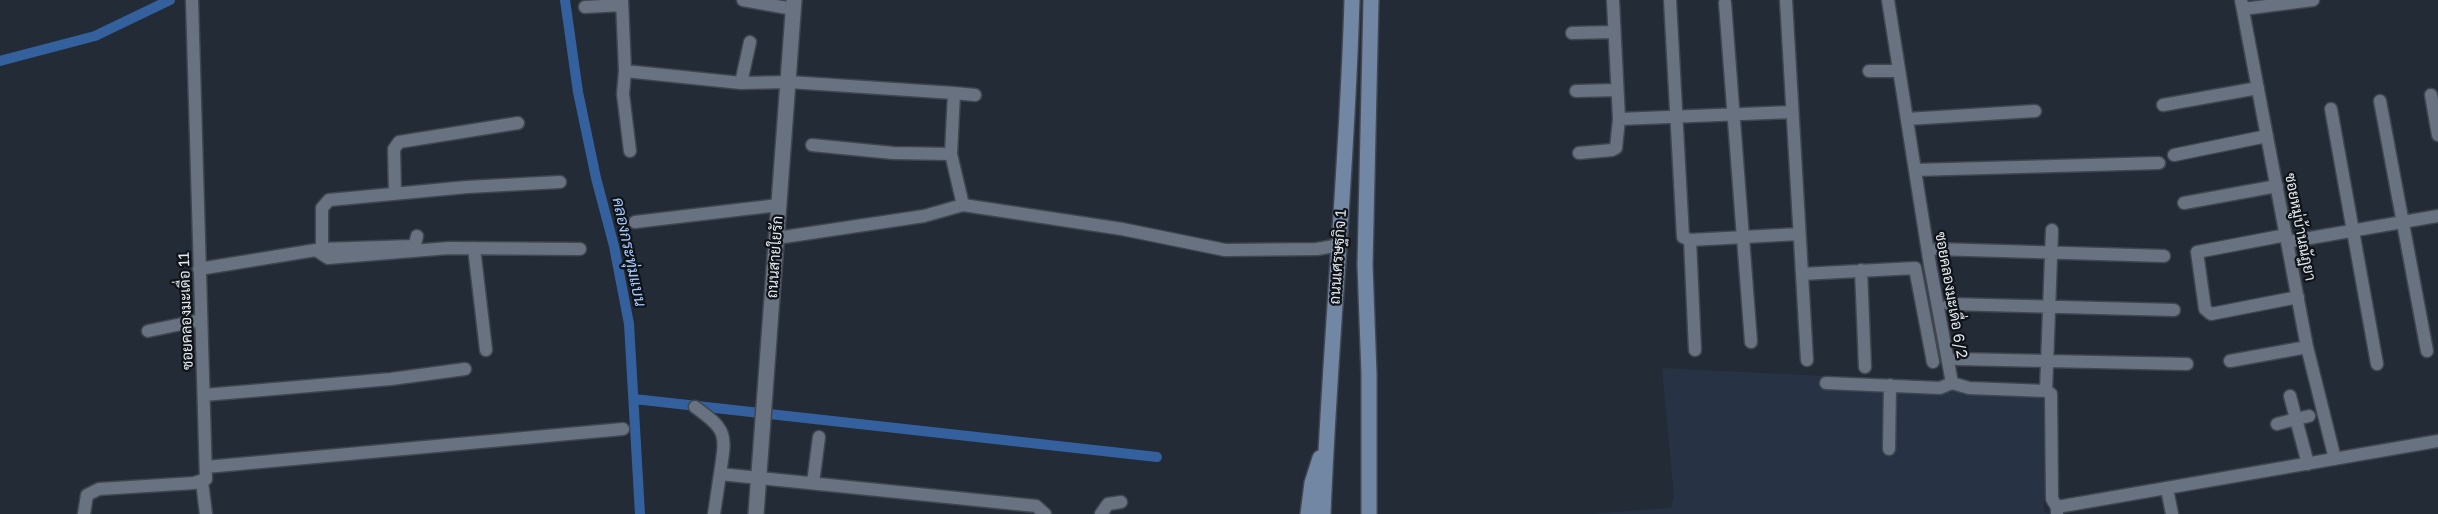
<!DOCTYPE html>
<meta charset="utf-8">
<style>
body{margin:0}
canvas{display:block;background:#222b36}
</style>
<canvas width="2438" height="514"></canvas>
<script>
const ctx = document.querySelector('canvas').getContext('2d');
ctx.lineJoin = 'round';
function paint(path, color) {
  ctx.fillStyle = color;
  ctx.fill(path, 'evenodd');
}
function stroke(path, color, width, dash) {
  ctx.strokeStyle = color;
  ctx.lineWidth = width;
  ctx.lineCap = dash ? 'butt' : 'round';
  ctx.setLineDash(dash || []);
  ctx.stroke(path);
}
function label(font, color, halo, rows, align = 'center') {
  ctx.font = font + ' "Golos Text",Sarabun,sans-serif';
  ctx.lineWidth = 4.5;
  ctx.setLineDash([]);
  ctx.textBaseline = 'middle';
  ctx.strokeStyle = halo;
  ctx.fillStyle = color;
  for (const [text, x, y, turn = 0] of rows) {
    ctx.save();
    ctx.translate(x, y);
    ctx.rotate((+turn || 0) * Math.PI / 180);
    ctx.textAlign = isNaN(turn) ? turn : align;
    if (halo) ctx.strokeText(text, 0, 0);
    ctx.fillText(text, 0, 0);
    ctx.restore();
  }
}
const built = new Path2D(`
 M1662 368 1943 382 2045 396 2044 512 2050 514H1589L1671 508 1674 497Z`);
const canal = new Path2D(`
 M565 0 578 92 596 178 614 246 629 324 640 514
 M0 61 95 36 170 0
 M634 399 1157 457`);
const minor = new Path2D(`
 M622 0 625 71
 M743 0 793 9
 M1670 0 1683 237 1690 240 1799 234
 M1786 0 1807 360
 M1888 0 1930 265 1952 383 1969 388 2046 391 2051 394 2052 499 2057 507V514
 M2241 0 2307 347 2335 459
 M1613 1 1619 119 1792 112
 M1725 3 1751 342
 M585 7 622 5
 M2243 9 2313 0
 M1572 33 1613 32
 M1869 71H1899
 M741 83 750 42
 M1576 91 1617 90
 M2431 95 2438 135
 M2380 101 2427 351
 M2163 105 2258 88
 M2331 109 2377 364
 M1907 119 2035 111
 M812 145 893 153 951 154
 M630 151 623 94 625 71 741 83 789 82 954 93
 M1579 153 1612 150 1616 148 1619 119
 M2174 155 2267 136
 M1915 170 2159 163
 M395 193 394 149 399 142 518 123
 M2184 203 2277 186
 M963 205 951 154 954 93 975 95
 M635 222 779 205
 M2286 235 2197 252 2205 309 2211 314 2298 297
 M777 238 924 216 963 205 1122 229 1225 250 1317 249 1340 245
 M1690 240 1695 350
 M2287 242 2438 216
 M474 248 486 350
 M322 249 412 246 415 244 417 236
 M1937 249 2164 256
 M316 250 328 258 449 248 580 249
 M199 269 322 249V208L329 200 467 187 560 182
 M1861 270 1865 367
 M1802 274 1915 268 1933 362
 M1949 304 2174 310
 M148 331 201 320
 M1957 359 2187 364
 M2230 361 2307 347
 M1826 383 1940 388 1952 383
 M2046 391 2052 230
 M204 395 391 379 465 369
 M695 407C728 431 726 434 720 474
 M2277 424 2296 419 2290 396
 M1889 449 1890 385
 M2308 464 2296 419 2309 416
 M206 467 623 429
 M202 482 206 514
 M813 483 819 437
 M2167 489 2172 514
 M2057 507 2438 441
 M84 514 87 495 99 489 194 483 206 479 192 0
 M714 514 720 474 1036 506 1045 514
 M1101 514 1108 504 1121 502`);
const tertiary = new Path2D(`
 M756 514 794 0`);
const secondary = new Path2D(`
 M1308 514 1312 483 1320 458
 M1323 514C1330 342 1347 172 1352 0
 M1369 514V374L1365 265 1371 0`);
const streetNames = [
 ["ซอยหมู่บ้านณัฏยา",2300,227,79],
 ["ถนนสายใยรัก",775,257,-86],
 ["ถนนเศรษฐกิจ 1",1338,257,-86],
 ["ซอยคลองมะเดื่อ 6/2",1951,295,80],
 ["ซอยคลองมะเดื่อ 11",186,311,-92]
];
const waterNames = [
 ["คลองกระทุ่มแบน",629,252,78]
];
paint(built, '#273344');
stroke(canal, '#34619d', 10);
stroke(minor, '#404650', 15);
stroke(tertiary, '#404650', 18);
stroke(secondary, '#404650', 18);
stroke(minor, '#697280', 12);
stroke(tertiary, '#697280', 15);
stroke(secondary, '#7287a4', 15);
label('15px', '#e4e9f1', '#0f1318', streetNames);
label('italic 16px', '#a4c9fd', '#0f1318', waterNames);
</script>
